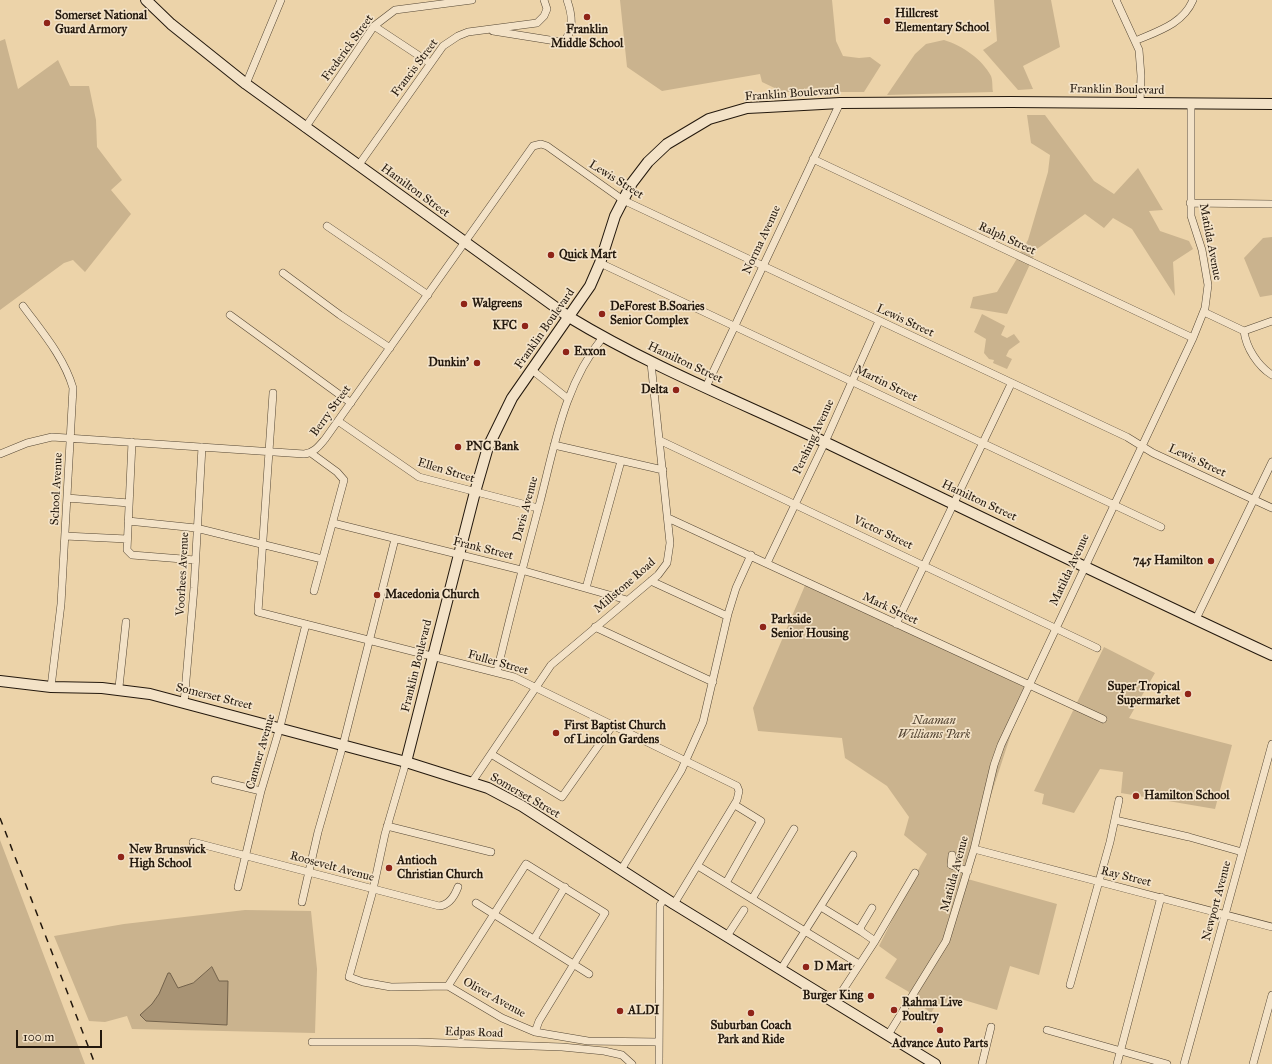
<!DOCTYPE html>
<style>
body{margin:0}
#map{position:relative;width:1272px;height:1064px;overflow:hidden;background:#ecd3a9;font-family:"IM FELL Great Primer",serif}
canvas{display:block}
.scale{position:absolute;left:16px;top:1030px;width:86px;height:18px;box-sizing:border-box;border:2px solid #23180d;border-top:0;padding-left:5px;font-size:12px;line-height:14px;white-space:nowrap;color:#23180d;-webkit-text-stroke:3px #f3e2c7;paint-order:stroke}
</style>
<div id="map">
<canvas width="1272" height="1064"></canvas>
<div class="scale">100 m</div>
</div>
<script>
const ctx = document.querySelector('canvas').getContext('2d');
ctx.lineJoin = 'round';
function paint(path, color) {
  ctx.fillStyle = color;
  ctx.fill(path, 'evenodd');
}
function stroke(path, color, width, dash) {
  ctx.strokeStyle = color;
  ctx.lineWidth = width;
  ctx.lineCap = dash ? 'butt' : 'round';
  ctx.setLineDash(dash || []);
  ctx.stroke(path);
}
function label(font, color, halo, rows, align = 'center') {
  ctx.font = font + ' "IM FELL Great Primer",serif';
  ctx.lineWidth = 3.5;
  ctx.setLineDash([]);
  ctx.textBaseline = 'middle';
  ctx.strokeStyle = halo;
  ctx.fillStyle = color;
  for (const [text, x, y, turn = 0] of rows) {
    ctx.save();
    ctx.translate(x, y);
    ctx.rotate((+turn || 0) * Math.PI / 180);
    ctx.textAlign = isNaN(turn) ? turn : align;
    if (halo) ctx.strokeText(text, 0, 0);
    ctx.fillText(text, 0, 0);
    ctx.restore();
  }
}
const green = new Path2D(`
 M620 0H832L836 41 843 56 859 58 870 57 881 65 864 92H783L762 82 760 74 662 91 627 67Z
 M994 0H1051L1060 47 1023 66 1033 89 1018 90 983 50 997 41Z
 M5 39 18 89 58 60 70 86H89L96 120 97 147 122 180 111 190 131 214 85 272 73 260 64 263 0 310V41Z
 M944 40C963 46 982 59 991 76 993 81 992 88 993 92L887 95 915 54 926 44Z
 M1027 115H1045L1094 181 1114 194 1138 168 1163 210 1149 211 1160 231 1189 241 1193 249 1173 262 1175 296 1132 229 1113 218 1104 228 1085 214 1037 249 1007 314 970 308 973 297 997 292 1028 240 1048 172 1050 155 1031 143Z
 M1272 237V295L1260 297 1244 258 1263 238Z
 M982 314 1005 326 1001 335 1007 338 1014 334 1020 342 1009 350 1006 356 1012 359 1007 369 993 363 994 360 989 359 984 353 986 339 974 332Z
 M806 583 1026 688 964 878 1057 904 1039 975 1010 966 997 1010 964 1000 936 1005 931 1013 922 1006 909 992 885 978 897 959 879 946 912 881 927 854 904 835 909 817 887 786 845 758 842 738 758 731 753 708Z
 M1104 647 1155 673 1129 718 1232 745 1215 809 1121 793 1123 772 1100 769 1074 813 1042 804 1044 794 1034 791Z
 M0 840 85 1064H0Z
 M245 910 311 911 317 969 315 1033 132 1029 127 1016 105 1022 89 1021 54 936 124 924Z`);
const water = new Path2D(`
 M212 967 219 981H228L227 1025 146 1021 140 1015 152 1004 159 994 168 973H170L178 988 193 983Z`);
const street = new Path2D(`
 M1116 0 1139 50 1141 76 1140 103
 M374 26 430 63
 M493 31 562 42C575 33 572 14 567 0
 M1135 41C1158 31 1183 24 1193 0
 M246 84 281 0
 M305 128 374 26 395 10 472 0
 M813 159 1193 338
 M358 166 443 46 458 36 468 32 537 23 544 16 547 9 544 0
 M1190 203 1272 204
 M327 226 428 295
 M600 263 1161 527
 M283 273 340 315 390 348
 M23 306C42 332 64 357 73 388L61 604 51 687
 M1204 312 1244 331C1246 348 1258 366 1272 375
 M230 315 351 403
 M1244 331 1272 321
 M532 370 567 398
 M706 387 840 103
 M273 393 258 612 514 677 737 786 739 791 737 800 674 904
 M338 421 419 477 538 508
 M659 440 1097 648
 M132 442 127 550 132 555 195 560
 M554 445 663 470
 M311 453 337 472 344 480 314 591
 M0 454 27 443 52 437 304 454C314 453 319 446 325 439L533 146 541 144 547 146 623 200 1127 437 1153 453 1272 508
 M67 498 129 503
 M668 518 1103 719
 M128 521 196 528 322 559
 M333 523 521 570 627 600
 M65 536 127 539
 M767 563 825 442 879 321
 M651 581 727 616
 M586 588 621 461
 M1196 619 1272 462
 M896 624 1011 384
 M595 627 713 682
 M497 672C510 615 525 559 540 502 555 444 564 385 603 337
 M117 689 119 687 126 622
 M184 703 194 588 202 447
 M491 754 562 797 613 725
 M406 762 385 834 372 894 349 977 363 982 391 987 448 986 502 1018 535 1032 588 1041 659 1042
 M215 780 261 791
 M472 782 551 665 658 575 667 563 670 543 651 363
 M1115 820 1189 837 1242 852
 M387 826 491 852
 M193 842 439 906C450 905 455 895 458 887
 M974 849 1272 927
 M952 855 951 865 968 871
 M698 866 859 964
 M621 870 681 771 703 722 728 614 736 588 751 555
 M726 883 761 821 735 805
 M238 887 261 791 280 727 306 624
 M752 899 794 829
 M302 902 318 832 343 745 395 539
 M476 903 589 974
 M821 907 862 932
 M872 908 860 928 862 932 875 941
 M727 936 744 910
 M534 939 565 887
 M781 969 853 855
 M1070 985 1110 842 1119 800
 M448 986 526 864 605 913 539 1021 535 1032
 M835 1002 875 941 915 873
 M1047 1030 1167 1064
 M888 1035 946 941 974 849 994 765 1001 745 1193 338 1205 308 1208 285 1202 250 1191 216V104
 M312 1042H417L562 1047 604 1051 622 1055 632 1064
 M659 1064 660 905 665 898
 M982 1064 991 1027
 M1117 1064 1161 897
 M1184 1064 1272 744
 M1253 1064 1272 995`);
const secondary = new Path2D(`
 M146 0 171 24 246 84 569 317C653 368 745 404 833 446 979 516 1125 587 1272 655
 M0 681 51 687 102 688 150 694 406 762 488 788 522 806 674 904 935 1064
 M406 762 475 492 488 447 512 398 590 286 600 263 615 216 632 183 648 162 667 144 709 119 747 108 767 107 840 103 1011 102 1272 104`);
const rail = new Path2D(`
 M0 818 95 1064`);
const markers = [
 [587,17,4,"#8f2418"],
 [887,21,4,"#8f2418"],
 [47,23,4,"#8f2418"],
 [551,255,4,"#8f2418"],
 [464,304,4,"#8f2418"],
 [602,314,4,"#8f2418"],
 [525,326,4,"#8f2418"],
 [566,352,4,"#8f2418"],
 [477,363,4,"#8f2418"],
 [676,390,4,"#8f2418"],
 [458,447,4,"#8f2418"],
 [1211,561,4,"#8f2418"],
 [377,595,4,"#8f2418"],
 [763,627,4,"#8f2418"],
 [1188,694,4,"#8f2418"],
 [556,733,4,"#8f2418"],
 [1136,796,4,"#8f2418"],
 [121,857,4,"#8f2418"],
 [389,868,4,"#8f2418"],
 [806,967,4,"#8f2418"],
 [871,996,4,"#8f2418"],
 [894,1010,4,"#8f2418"],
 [620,1011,4,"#8f2418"],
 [751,1013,4,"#8f2418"],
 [940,1030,4,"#8f2418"]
];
const poiNames = [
 ["Hillcrest",895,14],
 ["Elementary School",895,28],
 ["Somerset National",55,16],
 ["Guard Armory",55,30],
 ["Franklin",587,30,"center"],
 ["Middle School",587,44,"center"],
 ["Quick Mart",559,255],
 ["Walgreens",472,304],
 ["DeForest B.Soaries",610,307],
 ["Senior Complex",610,321],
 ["KFC",517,326,"right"],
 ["Exxon",574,352],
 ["Dunkin'",469,363,"right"],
 ["Delta",668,390,"right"],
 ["PNC Bank",466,447],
 ["745 Hamilton",1203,561,"right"],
 ["Macedonia Church",385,595],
 ["Parkside",771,620],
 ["Senior Housing",771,634],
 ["Super Tropical",1180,687,"right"],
 ["Supermarket",1180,701,"right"],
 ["First Baptist Church",564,726],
 ["of Lincoln Gardens",564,740],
 ["Hamilton School",1144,796],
 ["New Brunswick",129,850],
 ["High School",129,864],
 ["Antioch",397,861],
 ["Christian Church",397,875],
 ["D Mart",814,967],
 ["Burger King",863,996,"right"],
 ["Rahma Live",902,1003],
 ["Poultry",902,1017],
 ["ALDI",628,1011],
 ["Suburban Coach",751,1026,"center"],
 ["Park and Ride",751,1040,"center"],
 ["Advance Auto Parts",940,1044,"center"]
];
const streetNames = [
 ["Frederick Street",348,48,-54],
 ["Francis Street",415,68,-53],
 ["Franklin Boulevard",1117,90,1],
 ["Franklin Boulevard",792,94,-4],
 ["Lewis Street",616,180,32],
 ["Hamilton Street",415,191,36],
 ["Ralph Street",1007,239,25],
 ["Norma Avenue",762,240,-65],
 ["Matilda Avenue",1210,242,79],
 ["Lewis Street",905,321,25],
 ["Franklin Boulevard",545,329,-55],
 ["Hamilton Street",685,363,25],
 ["Martin Street",886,384,26],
 ["Berry Street",331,411,-54],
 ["Pershing Avenue",814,437,-65],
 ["Lewis Street",1197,461,25],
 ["Ellen Street",446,471,17],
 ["School Avenue",57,489,-87],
 ["Hamilton Street",979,501,25],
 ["Davis Avenue",526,509,-75],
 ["Victor Street",883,533,25],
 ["Frank Street",483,549,14],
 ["Matilda Avenue",1070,570,-65],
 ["Voorhees Avenue",183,574,-87],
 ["Millstone Road",625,586,-41],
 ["Mark Street",890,609,25],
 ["Fuller Street",498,663,16],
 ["Franklin Boulevard",417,666,-76],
 ["Somerset Street",214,697,14],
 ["Camner Avenue",261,752,-74],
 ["Somerset Street",525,796,30],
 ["Roosevelt Avenue",332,867,15],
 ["Matilda Avenue",955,874,-75],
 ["Ray Street",1126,877,14],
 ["Newport Avenue",1217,901,-75],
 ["Oliver Avenue",494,998,29],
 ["Edpas Road",474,1033,2]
];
const parkNames = [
 ["Naaman",934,721],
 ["Williams Park",934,735]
];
paint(green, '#cab38e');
paint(water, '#a89374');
stroke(water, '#73624b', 1);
stroke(street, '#554734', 8);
stroke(secondary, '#23180d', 12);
stroke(street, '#f3e2c7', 7);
stroke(secondary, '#f3e2c7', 10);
stroke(rail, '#23180d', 1.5, [7, 7]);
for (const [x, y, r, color] of markers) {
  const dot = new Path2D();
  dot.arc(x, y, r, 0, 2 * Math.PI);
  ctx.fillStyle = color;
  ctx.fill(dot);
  stroke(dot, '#f3e2c7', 1.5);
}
label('bold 12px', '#23180d', '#f3e2c7', poiNames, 'left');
label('12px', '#23180d', '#f3e2c7', streetNames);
label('italic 12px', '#554634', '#f3e2c7', parkNames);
</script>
